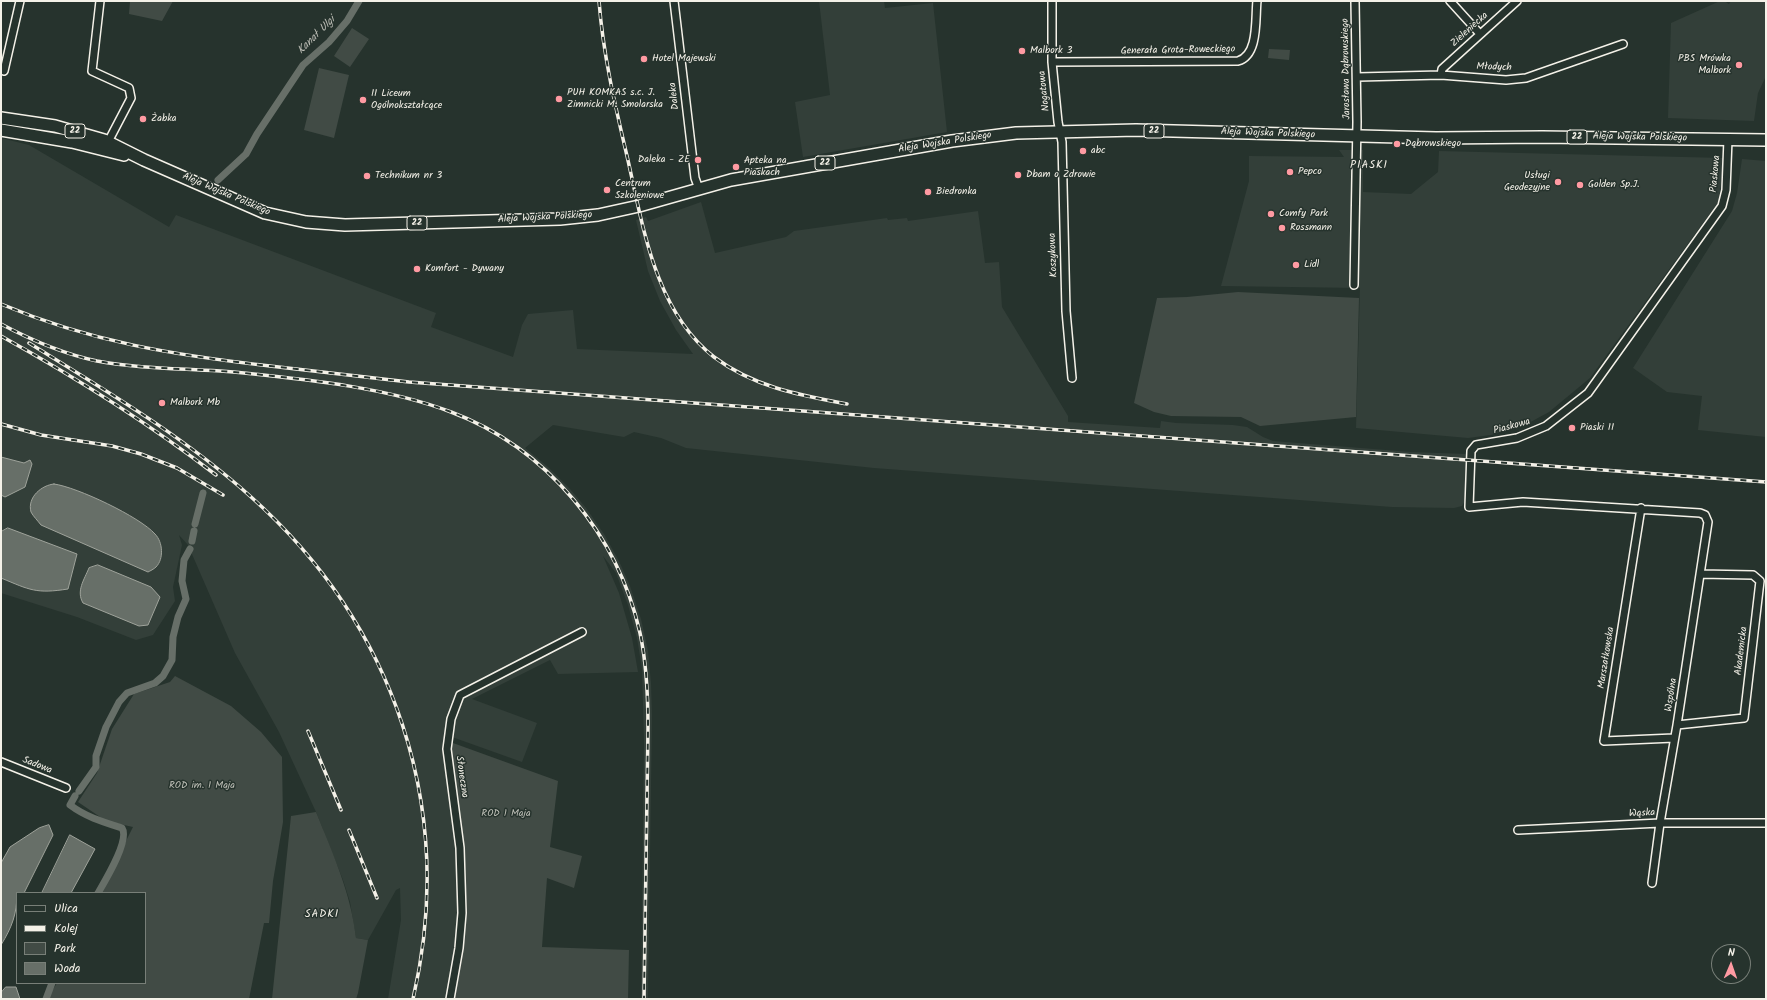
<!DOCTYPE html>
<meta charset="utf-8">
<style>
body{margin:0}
#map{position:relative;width:1767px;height:1000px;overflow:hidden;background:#26332d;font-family:Kalam,sans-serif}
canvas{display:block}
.frame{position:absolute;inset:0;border:2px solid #f4f1e8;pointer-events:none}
.legend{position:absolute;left:16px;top:892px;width:130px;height:92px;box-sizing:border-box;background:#26332d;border:1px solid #787f78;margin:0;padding:5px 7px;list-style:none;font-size:12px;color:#f4f1e8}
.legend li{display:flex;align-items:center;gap:8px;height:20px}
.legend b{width:20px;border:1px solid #787f78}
.north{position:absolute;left:1711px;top:944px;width:40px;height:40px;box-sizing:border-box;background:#26332d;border:1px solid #787f78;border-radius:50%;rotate:2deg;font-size:11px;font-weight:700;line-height:16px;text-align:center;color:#f4f1e8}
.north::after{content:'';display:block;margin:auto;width:14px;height:18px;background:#ff9aa2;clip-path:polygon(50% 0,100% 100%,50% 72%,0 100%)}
</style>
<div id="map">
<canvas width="1767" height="1000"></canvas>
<div class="frame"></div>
<ul class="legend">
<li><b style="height:5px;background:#26332d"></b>Ulica</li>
<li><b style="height:5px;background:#f4f1e8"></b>Kolej</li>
<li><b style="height:11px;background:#414b45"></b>Park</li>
<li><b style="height:11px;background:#676f68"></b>Woda</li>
</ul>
<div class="north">N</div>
</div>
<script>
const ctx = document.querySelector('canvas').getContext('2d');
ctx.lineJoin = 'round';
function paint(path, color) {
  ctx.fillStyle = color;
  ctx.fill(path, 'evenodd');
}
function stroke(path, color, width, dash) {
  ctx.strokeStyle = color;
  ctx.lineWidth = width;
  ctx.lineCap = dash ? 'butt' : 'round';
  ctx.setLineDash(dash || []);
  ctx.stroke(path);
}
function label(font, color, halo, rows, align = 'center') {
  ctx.font = font + ' Kalam,sans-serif';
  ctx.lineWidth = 3;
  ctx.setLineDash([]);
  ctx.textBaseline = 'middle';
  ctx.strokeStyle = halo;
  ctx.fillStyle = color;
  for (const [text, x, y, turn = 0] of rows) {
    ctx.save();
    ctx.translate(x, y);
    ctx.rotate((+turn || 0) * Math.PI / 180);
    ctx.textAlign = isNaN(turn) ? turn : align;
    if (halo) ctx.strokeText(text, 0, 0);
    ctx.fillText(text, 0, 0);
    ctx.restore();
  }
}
const built = new Path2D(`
 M819 1H884L885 8 933 3 947 132 803 157 795 102 830 95Z
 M1720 1H1724L1729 4 1731 1H1766V76L1758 93 1754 121 1668 118 1671 23Z
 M1 138 29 145 169 227 176 215 436 313 431 327 513 357 522 325 528 314 573 310 577 349 693 354 676 330 660 301 648 271 636 220 646 217 648 221 701 202 715 253 786 237 794 231 887 218 888 220 907 218 908 221 978 211 985 263 999 262 1002 307 1068 416V422L1160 428 1161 421 1176 423 1233 425 1247 427 1263 437 1273 441 1411 452 1467 454 1466 499 1462 506 1454 508 1392 507 874 468 686 448 661 438 634 432 624 437 553 425 525 448 548 467 570 489 586 508 604 534 619 561 630 586 641 619 648 651 651 683 652 715 648 999H641L644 741 642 669 637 638 628 605 616 573 603 556 619 593 632 638 638 672 558 674 550 660 472 699 537 723 522 762 452 737 445 739 444 761 457 845 459 899 454 957 447 999H388L401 920 400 888 396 890 368 940 356 938 350 902 343 880 316 812 279 732 235 653 188 545 179 535 182 545 173 587 175 601 153 635 136 640 77 617 1 593Z
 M1339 150H1363V192L1411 194 1438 172 1439 151 1724 158 1719 201 1590 378 1549 412 1525 425 1491 435 1468 438 1356 428 1360 288 1221 286 1249 181V156L1344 157Z
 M1742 159 1766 161V437L1698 430 1702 396 1667 392 1633 368 1732 211 1737 193Z`);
const green = new Path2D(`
 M130 1H173L162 21 129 14Z
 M352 28 369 39 350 67 334 56Z
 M1269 49 1290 50 1289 60 1268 58Z
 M319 68 349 75 334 138 304 130Z
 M1238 292 1359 298 1356 417 1260 426 1241 417 1171 416 1154 412 1134 403 1157 298 1187 297Z
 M175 676 231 706 261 732 282 757 283 822 273 881 269 923H264L249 999H47L57 983H145V893H100L133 827 106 821 78 802 97 773 112 729 134 694 170 682Z
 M453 743 558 781 550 847 582 856 574 888 547 878 542 947 629 950 628 999H453C475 916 461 830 449 747Z
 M316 812C333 854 351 893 356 938L368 940 358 993 356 999H272L291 816Z`);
const water = new Path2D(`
 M1 457 24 463 30 460 32 464 25 487 5 497 1 495Z
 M54 484C77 487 140 517 155 534 163 542 164 559 156 567 154 569 150 571 148 572L41 525C38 521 33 516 31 512 27 497 42 485 54 484Z
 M8 528 77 554 68 589C36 594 30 590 1 578V532Z
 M98 565 151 587 160 597 148 625 139 626 83 603C76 591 84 580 89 568Z
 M49 825 53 835 24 893H17C17 914 12 927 1 945V863L10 847 39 828Z
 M70 835 95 849 71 893H42Z
 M6 987H16L20 999H1V993Z`);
const canal = new Path2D(`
 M218 180 246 154 257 134 303 65 329 42 347 21 359 1
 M195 524 203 493
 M192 541 194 531
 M79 791 96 767V756L106 727 119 702 127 693 155 683 163 676 172 660 173 637 178 617 186 599 182 581 184 560 190 549
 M75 796 70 805C86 817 103 822 122 828 130 840 105 881 98 893
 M46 999 52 983`);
const street = new Path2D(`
 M100 1 92 71 129 88 131 98 108 142
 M674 1 695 178 699 189
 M1052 1V62L1058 122 1062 142 1066 311 1072 378
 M1450 1 1480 34
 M1052 62 1238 61C1259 55 1255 19 1257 1
 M1 70 4 71 20 1
 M1441 75 1442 69 1517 1
 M1358 77 1441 75 1506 80 1526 78 1623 44
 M1354 285 1357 122 1355 1
 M1641 508 1604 741 1674 738
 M1677 725 1744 718 1760 581 1753 575 1700 574
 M1 762 66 788
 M1518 830 1660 823H1766
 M1652 883 1660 823 1677 725 1708 522 1705 515 1700 513 1523 502 1469 507 1471 451 1476 445 1517 438 1546 426 1588 393 1722 206 1726 190 1728 139
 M450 999 459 948 462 913 460 848 447 749 451 719 460 695 582 632`);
const primary = new Path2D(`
 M1 118 55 126 104 140 144 160 265 213 306 222 345 225 560 219 598 215 639 206 731 180 952 141 1016 133 1136 130 1436 138 1542 137 1766 140
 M1 130 72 142 124 155`);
const rail = new Path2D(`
 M599 1C603 54 615 105 627 156 643 225 654 310 714 357 754 387 799 395 847 404
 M1 304C91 342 174 355 270 366 316 371 362 377 409 382L1766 482
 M1 324C31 340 64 354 97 361 145 370 195 368 244 373 312 380 388 388 451 412 547 448 618 535 640 633 647 665 648 696 648 728L644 999
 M1 336C75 377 148 423 216 475
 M29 343C105 390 183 436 250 496 395 625 457 809 413 999
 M1 424 41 435 112 446 141 454 177 468 223 495
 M308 731 341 810
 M349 830 377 898`);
const markers = [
 [1022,51,4,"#ff9aa2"],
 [644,59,4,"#ff9aa2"],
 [1739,65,4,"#ff9aa2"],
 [559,99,4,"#ff9aa2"],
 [363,100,4,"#ff9aa2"],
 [143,119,4,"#ff9aa2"],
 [1397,144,4,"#ff9aa2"],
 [1083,151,4,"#ff9aa2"],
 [698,160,4,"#ff9aa2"],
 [736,167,4,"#ff9aa2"],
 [1290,172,4,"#ff9aa2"],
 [1018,175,4,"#ff9aa2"],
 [367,176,4,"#ff9aa2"],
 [1558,182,4,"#ff9aa2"],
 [1580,185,4,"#ff9aa2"],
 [607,190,4,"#ff9aa2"],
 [928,192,4,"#ff9aa2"],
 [1271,214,4,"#ff9aa2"],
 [1282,228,4,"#ff9aa2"],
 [1296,265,4,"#ff9aa2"],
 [417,269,4,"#ff9aa2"],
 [162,403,4,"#ff9aa2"],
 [1572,428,4,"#ff9aa2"]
];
const shields = [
 [75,131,20],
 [1154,131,20],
 [1577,137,20],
 [825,163,20],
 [417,223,20]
];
const shieldNames = [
 ["22",75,131],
 ["22",1154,131],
 ["22",1577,137],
 ["22",825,163],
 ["22",417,223]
];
const streetNames = [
 ["Zieleniecka",1470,30,-42],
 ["Generała Grota-Roweckiego",1178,51,-1],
 ["Młodych",1494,68,2],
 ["Jarosława Dąbrowskiego",1347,69,-91],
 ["Nogatowa",1045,91,-96],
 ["Daleka",675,96,-97],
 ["Aleja Wojska Polskiego",1268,134,2],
 ["Aleja Wojska Polskiego",1640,138,1],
 ["Aleja Wojska Polskiego",945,143,-9],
 ["Piaskowa",1716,174,-85],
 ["Aleja Wojska Polskiego",226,195,23],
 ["Aleja Wojska Polskiego",545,218,-3],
 ["Koszykowa",1054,255,-92],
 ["Piaskowa",1512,427,-15],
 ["Akademicka",1742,651,-83],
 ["Marszałkowska",1607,658,-81],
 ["Wspólna",1672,695,-81],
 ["Sadowa",37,766,22],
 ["Słoneczna",461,777,82],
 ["Wąska",1642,814,-3]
];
const poiNames = [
 ["Malbork 3",1030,51],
 ["Hotel Majewski",652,59],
 ["PBS Mrówka",1731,59,"right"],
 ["Malbork",1731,71,"right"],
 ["PUH KOMKAS s.c. J.",567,93],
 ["Zimnicki M. Smolarska",567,105],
 ["II Liceum",371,94],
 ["Ogólnokształcące",371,106],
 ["Żabka",151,119],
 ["Dąbrowskiego",1405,144],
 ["abc",1091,151],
 ["Daleka - ZE",690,160,"right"],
 ["Apteka na",744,161],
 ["Piaskach",744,173],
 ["Pepco",1298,172],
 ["Dbam o Zdrowie",1026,175],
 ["Technikum nr 3",375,176],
 ["Usługi",1550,176,"right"],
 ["Geodezyjne",1550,188,"right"],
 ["Centrum",615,184],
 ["Szkoleniowe",615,196],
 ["Golden Sp.J.",1588,185],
 ["Biedronka",936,192],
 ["Comfy Park",1279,214],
 ["Rossmann",1290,228],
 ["Lidl",1304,265],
 ["Komfort - Dywany",425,269],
 ["Malbork Mb",170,403],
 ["Piaski II",1580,428]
];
const parkNames = [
 ["ROD im. 1 Maja",202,786],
 ["ROD 1 Maja",506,814]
];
const waterNames = [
 ["Kanał Ulgi",317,36,-45]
];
const neighbourhoodNames = [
 ["PIASKI",1369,166],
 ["SADKI",322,915]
];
paint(built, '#333f39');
paint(green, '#414b45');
paint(water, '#676f68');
stroke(water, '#9fa39b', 1);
stroke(canal, '#676f68', 7);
stroke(street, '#f4f1e8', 10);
stroke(primary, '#f4f1e8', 14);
stroke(street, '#26332d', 7);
stroke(primary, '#26332d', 11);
stroke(rail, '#f4f1e8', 3.5);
stroke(rail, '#26332d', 2, [6]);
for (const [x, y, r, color] of markers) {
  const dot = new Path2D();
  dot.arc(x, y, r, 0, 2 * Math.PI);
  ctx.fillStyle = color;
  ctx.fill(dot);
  stroke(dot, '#26332d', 1.5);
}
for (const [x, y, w] of shields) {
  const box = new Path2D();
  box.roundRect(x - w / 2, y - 7, w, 14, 3);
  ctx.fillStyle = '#26332d';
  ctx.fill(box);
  stroke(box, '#f4f1e8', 1);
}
label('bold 9px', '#f4f1e8', null, shieldNames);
label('10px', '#f4f1e8', '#26332d', streetNames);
label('10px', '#f4f1e8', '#26332d', poiNames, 'left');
label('10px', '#bebfb7', '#26332d', parkNames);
label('italic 11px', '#bcbdb5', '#26332d', waterNames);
ctx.letterSpacing = '1px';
label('11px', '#f4f1e8', '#26332d', neighbourhoodNames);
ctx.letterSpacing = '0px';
</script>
